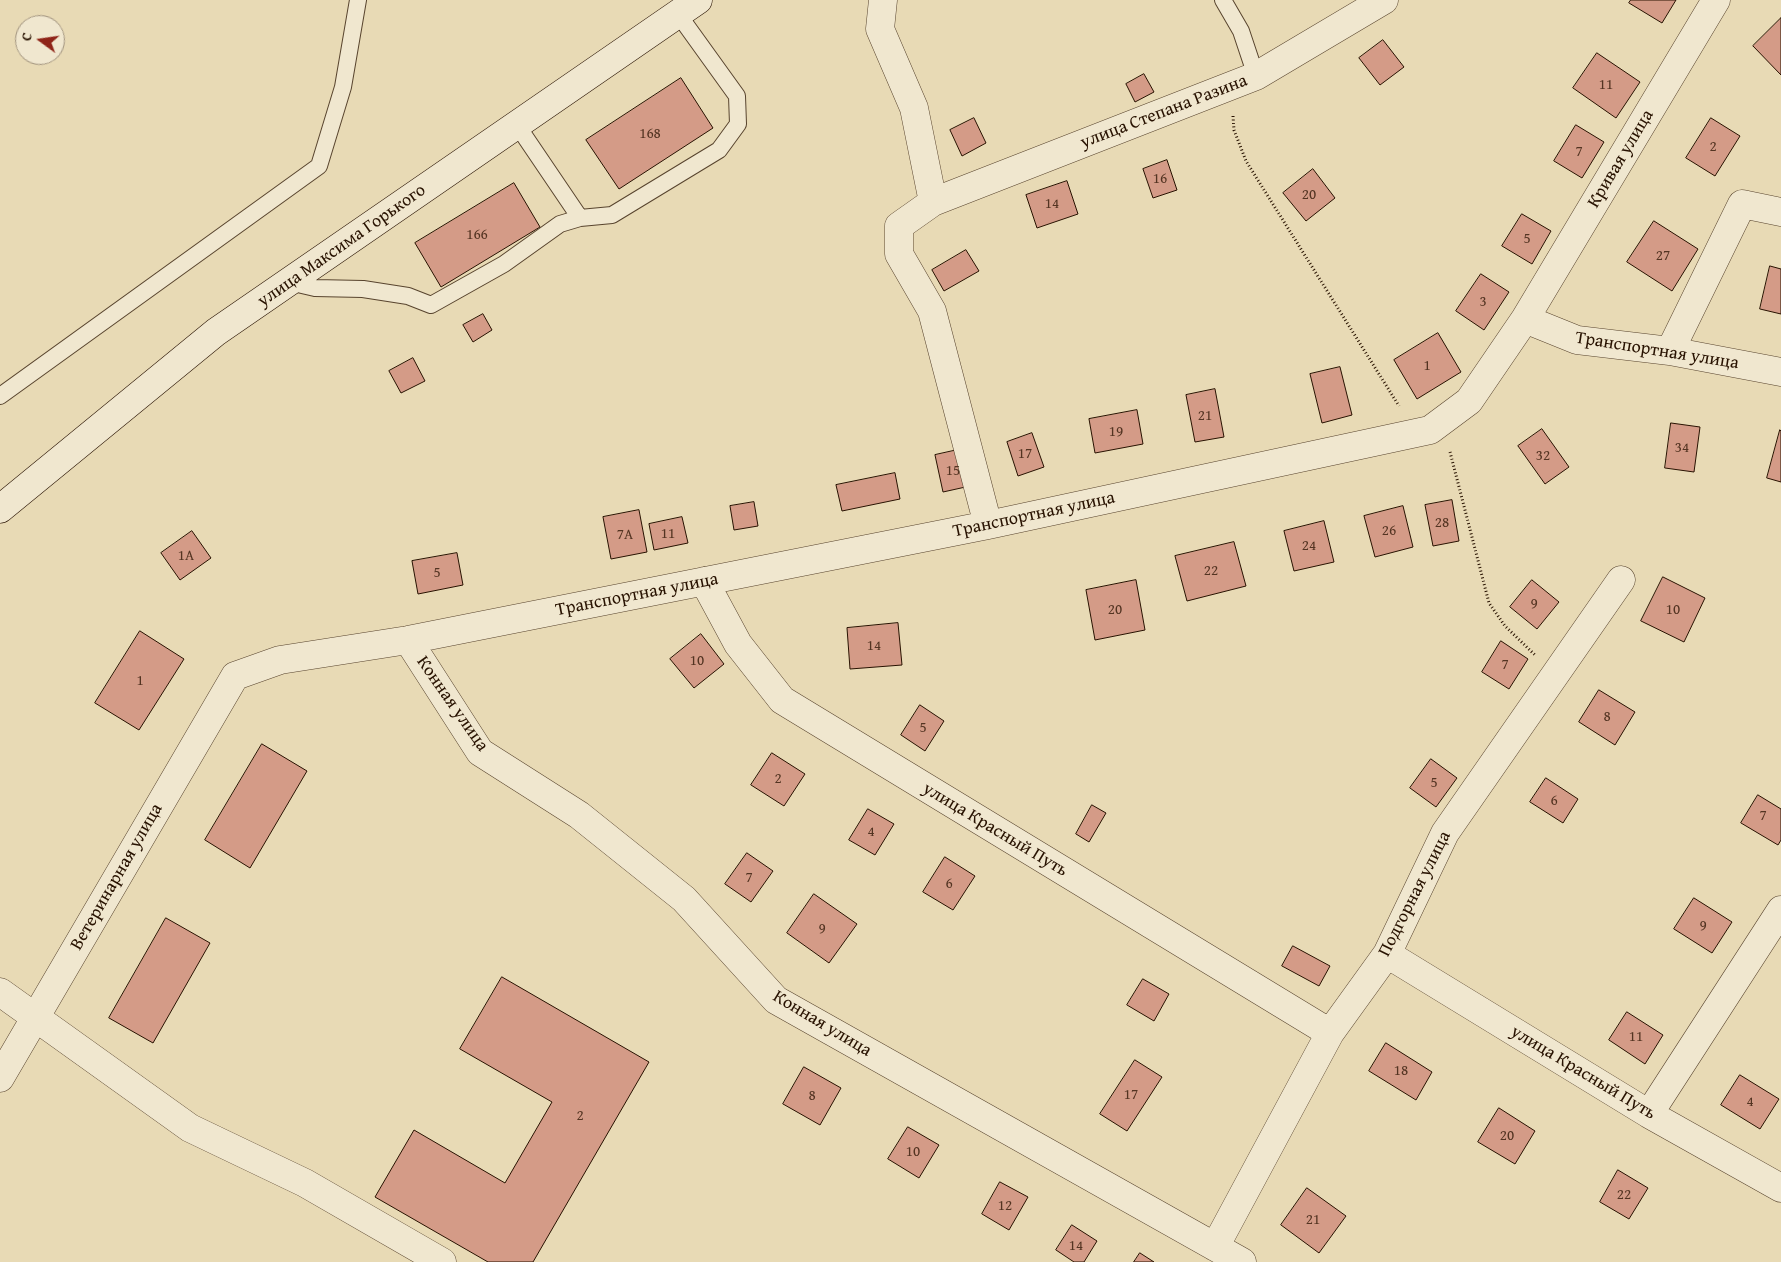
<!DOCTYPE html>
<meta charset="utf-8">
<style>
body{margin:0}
#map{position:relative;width:1781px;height:1262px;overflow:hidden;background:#e8dab5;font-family:"Gentium Book Plus",serif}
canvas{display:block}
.north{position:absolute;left:15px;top:15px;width:50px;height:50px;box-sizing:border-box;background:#f0e7cf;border:1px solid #a0927d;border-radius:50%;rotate:284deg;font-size:14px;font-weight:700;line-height:20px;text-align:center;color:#281201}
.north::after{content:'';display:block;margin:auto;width:18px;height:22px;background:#8f2418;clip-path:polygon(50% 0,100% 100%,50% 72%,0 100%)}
</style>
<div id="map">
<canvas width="1781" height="1262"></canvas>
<div class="north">С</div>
</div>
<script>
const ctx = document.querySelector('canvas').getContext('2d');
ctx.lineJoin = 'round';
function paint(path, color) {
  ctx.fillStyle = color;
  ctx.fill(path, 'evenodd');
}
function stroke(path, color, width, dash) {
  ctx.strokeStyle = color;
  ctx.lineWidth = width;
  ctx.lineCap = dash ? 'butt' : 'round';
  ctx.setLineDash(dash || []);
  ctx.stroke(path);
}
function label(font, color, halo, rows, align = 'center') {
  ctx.font = font + ' "Gentium Book Plus",serif';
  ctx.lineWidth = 4;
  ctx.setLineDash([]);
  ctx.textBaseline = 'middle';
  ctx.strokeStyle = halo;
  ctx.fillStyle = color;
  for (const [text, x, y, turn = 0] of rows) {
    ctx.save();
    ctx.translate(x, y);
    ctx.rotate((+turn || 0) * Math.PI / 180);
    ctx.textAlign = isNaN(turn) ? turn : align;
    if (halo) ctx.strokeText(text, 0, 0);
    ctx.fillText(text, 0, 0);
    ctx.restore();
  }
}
const building = new Path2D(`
 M1631 0H1676L1662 23 1629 3Z
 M1781 18V75L1753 46Z
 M1383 40 1404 67 1380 85 1359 58Z
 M1597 53 1640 82 1616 118 1573 88Z
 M1144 74 1154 92 1135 102 1126 84Z
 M681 78 713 128 619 189 586 140Z
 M974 118 986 143 962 156 950 130Z
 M1711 118 1740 136 1715 176 1686 158Z
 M1576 125 1604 142 1582 178 1554 161Z
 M1167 160 1177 190 1153 198 1143 169Z
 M1313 169 1335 198 1306 221 1283 193Z
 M1067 181 1078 214 1037 228 1026 195Z
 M514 183 540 227 441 287 415 243Z
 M1522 214 1551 231 1532 264 1502 246Z
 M1654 221 1698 249 1672 291 1627 262Z
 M966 250 979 271 944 291 932 270Z
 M1770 266 1781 269V314L1760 309Z
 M1481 274 1509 292 1484 330 1456 311Z
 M483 314 492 330 473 342 463 325Z
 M1438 333 1461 372 1417 399 1394 360Z
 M413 358 425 381 401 393 389 371Z
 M1340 367 1352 415 1322 423 1310 374Z
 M1215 389 1224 437 1195 442 1186 395Z
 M1137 410 1143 444 1095 453 1089 419Z
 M1671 423 1700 427 1694 472 1665 468Z
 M1542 429 1569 467 1545 484 1518 446Z
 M1780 430 1781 431V482L1767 478Z
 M1032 433 1044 467 1018 476 1007 442Z
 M962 449 970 486 943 492 935 455Z
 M895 473 900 499 842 511 836 485Z
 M1452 500 1459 541 1433 546 1425 505Z
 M754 502 758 526 734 530 730 506Z
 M1403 506 1413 547 1375 557 1364 516Z
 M639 510 647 552 611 559 603 517Z
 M682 517 688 543 654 550 649 524Z
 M1324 521 1334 562 1294 571 1284 531Z
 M192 531 211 558 180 580 161 553Z
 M1234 542 1246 586 1187 601 1175 556Z
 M457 553 463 585 418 594 412 561Z
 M1663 577 1705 598 1684 642 1641 621Z
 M1136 580 1145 630 1095 640 1086 590Z
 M1532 580 1559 602 1537 629 1510 607Z
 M898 623 902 665 850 669 847 628Z
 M140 631 184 659 139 730 95 703Z
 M701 634 724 664 694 688 670 659Z
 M1501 641 1528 659 1509 689 1482 672Z
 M1599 690 1635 712 1615 745 1579 722Z
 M920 705 944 721 925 751 901 735Z
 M262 744 307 771 250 868 205 840Z
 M772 753 805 774 784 806 751 785Z
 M1431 759 1457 778 1436 807 1410 788Z
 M1546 778 1578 799 1563 823 1530 802Z
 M1758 795 1781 809V840L1778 845 1741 823Z
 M1092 805 1106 813 1089 842 1076 834Z
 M868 809 894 824 875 855 849 840Z
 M747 853 773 871 751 902 725 884Z
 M945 857 975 876 953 910 923 892Z
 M814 894 857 924 829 963 787 933Z
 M1694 898 1732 922 1712 953 1674 929Z
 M166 918 210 943 153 1043 109 1018Z
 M1293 946 1330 966 1319 986 1282 966Z
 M502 977 649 1062 533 1262H488L375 1197 414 1130 505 1183 552 1102 460 1049Z
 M1143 979 1169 994 1154 1021 1127 1005Z
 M1627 1012 1663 1035 1645 1064 1609 1040Z
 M1386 1043 1432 1072 1416 1100 1369 1071Z
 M1135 1060 1162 1077 1127 1131 1100 1114Z
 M804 1067 841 1088 820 1125 783 1104Z
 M1740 1075 1779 1099 1760 1129 1721 1105Z
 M1499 1108 1535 1131 1515 1164 1478 1142Z
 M908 1127 939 1145 919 1178 888 1159Z
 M1618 1170 1648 1188 1629 1219 1600 1202Z
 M1000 1182 1028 1197 1009 1230 982 1214Z
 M1307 1188 1346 1216 1319 1253 1281 1225Z
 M1072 1225 1097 1241 1084 1262H1074L1056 1250Z
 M1140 1253 1154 1262H1134Z`);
const path = new Path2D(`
 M1233 116 1234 130 1246 161 1399 406
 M1450 452 1489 603 1505 626 1535 655`);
const lane = new Path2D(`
 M1223 0 1241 31 1256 76
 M517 125 580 218
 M289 282 315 288 363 289 408 296 431 305 504 264 560 224 580 218 612 215 719 150 738 124 737 96 678 14
 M0 396 319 166 343 87 358 0`);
const street = new Path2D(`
 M883 0 880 29 914 108 933 202 899 226V254L932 311 988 525
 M933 202 1256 76 1384 0
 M1525 319 1716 0
 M1670 351 1742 204 1781 212
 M704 581 738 644 782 700 1330 1033
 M408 640 480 752 579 815 684 899 776 1000 1242 1262
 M1387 954 1649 1114 1781 1188
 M0 992 190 1128 305 1183 442 1262
 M0 1078 235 676 280 660 408 640 988 525 1430 430 1469 401 1525 319 1577 340 1670 351 1781 372
 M1649 1114 1781 910
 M1215 1247 1330 1033 1387 954 1445 833 1621 580`);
const secondary = new Path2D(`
 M0 509 216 332 698 0`);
const numberNames = [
 ["11",1606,85],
 ["168",650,134],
 ["2",1713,147],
 ["7",1579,152],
 ["16",1160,179],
 ["20",1309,195],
 ["14",1052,204],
 ["166",477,235],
 ["5",1527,239],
 ["27",1663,256],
 ["3",1483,302],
 ["1",1427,366],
 ["21",1205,416],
 ["19",1116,432],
 ["34",1682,448],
 ["17",1025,454],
 ["32",1543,456],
 ["15",953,471],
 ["28",1442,523],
 ["26",1389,531],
 ["11",668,534],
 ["7А",625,535],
 ["24",1309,546],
 ["1А",186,556],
 ["22",1211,571],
 ["5",437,573],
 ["9",1534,604],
 ["20",1115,610],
 ["10",1673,610],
 ["14",874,646],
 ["10",697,661],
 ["7",1505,665],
 ["1",140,681],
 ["8",1607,717],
 ["5",923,728],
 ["2",778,779],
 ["5",1434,783],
 ["6",1554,801],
 ["7",1763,816],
 ["4",871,832],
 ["7",749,878],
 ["6",949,884],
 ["9",1703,926],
 ["9",822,929],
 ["11",1636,1037],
 ["18",1401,1071],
 ["17",1131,1095],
 ["8",812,1096],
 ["4",1750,1102],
 ["2",580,1116],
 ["20",1507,1136],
 ["10",913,1152],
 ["22",1624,1195],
 ["12",1005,1206],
 ["21",1313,1220],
 ["14",1076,1246]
];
const streetNames = [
 ["улица Степана Разина",1164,112,-21],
 ["Кривая улица",1621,159,-59],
 ["улица Максима Горького",342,246,-35],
 ["Транспортная улица",1657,351,9],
 ["Транспортная улица",1034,515,-12],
 ["Транспортная улица",637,595,-11],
 ["Конная улица",452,704,55],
 ["улица Красный Путь",995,830,31],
 ["Ветеринарная улица",117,877,-60],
 ["Подгорная улица",1415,894,-63],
 ["Конная улица",822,1024,31],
 ["улица Красный Путь",1583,1073,31]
];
paint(building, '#d49b87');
stroke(building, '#281201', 1);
stroke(lane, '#58442e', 18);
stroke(street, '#58442e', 29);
stroke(secondary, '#281201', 29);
stroke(path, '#281201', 3, [1, 2.5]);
stroke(lane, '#f0e7cf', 16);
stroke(street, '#f0e7cf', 28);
stroke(secondary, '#f0e7cf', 28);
label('15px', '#533422', null, numberNames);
label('18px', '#281201', '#f0e7cf', streetNames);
</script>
